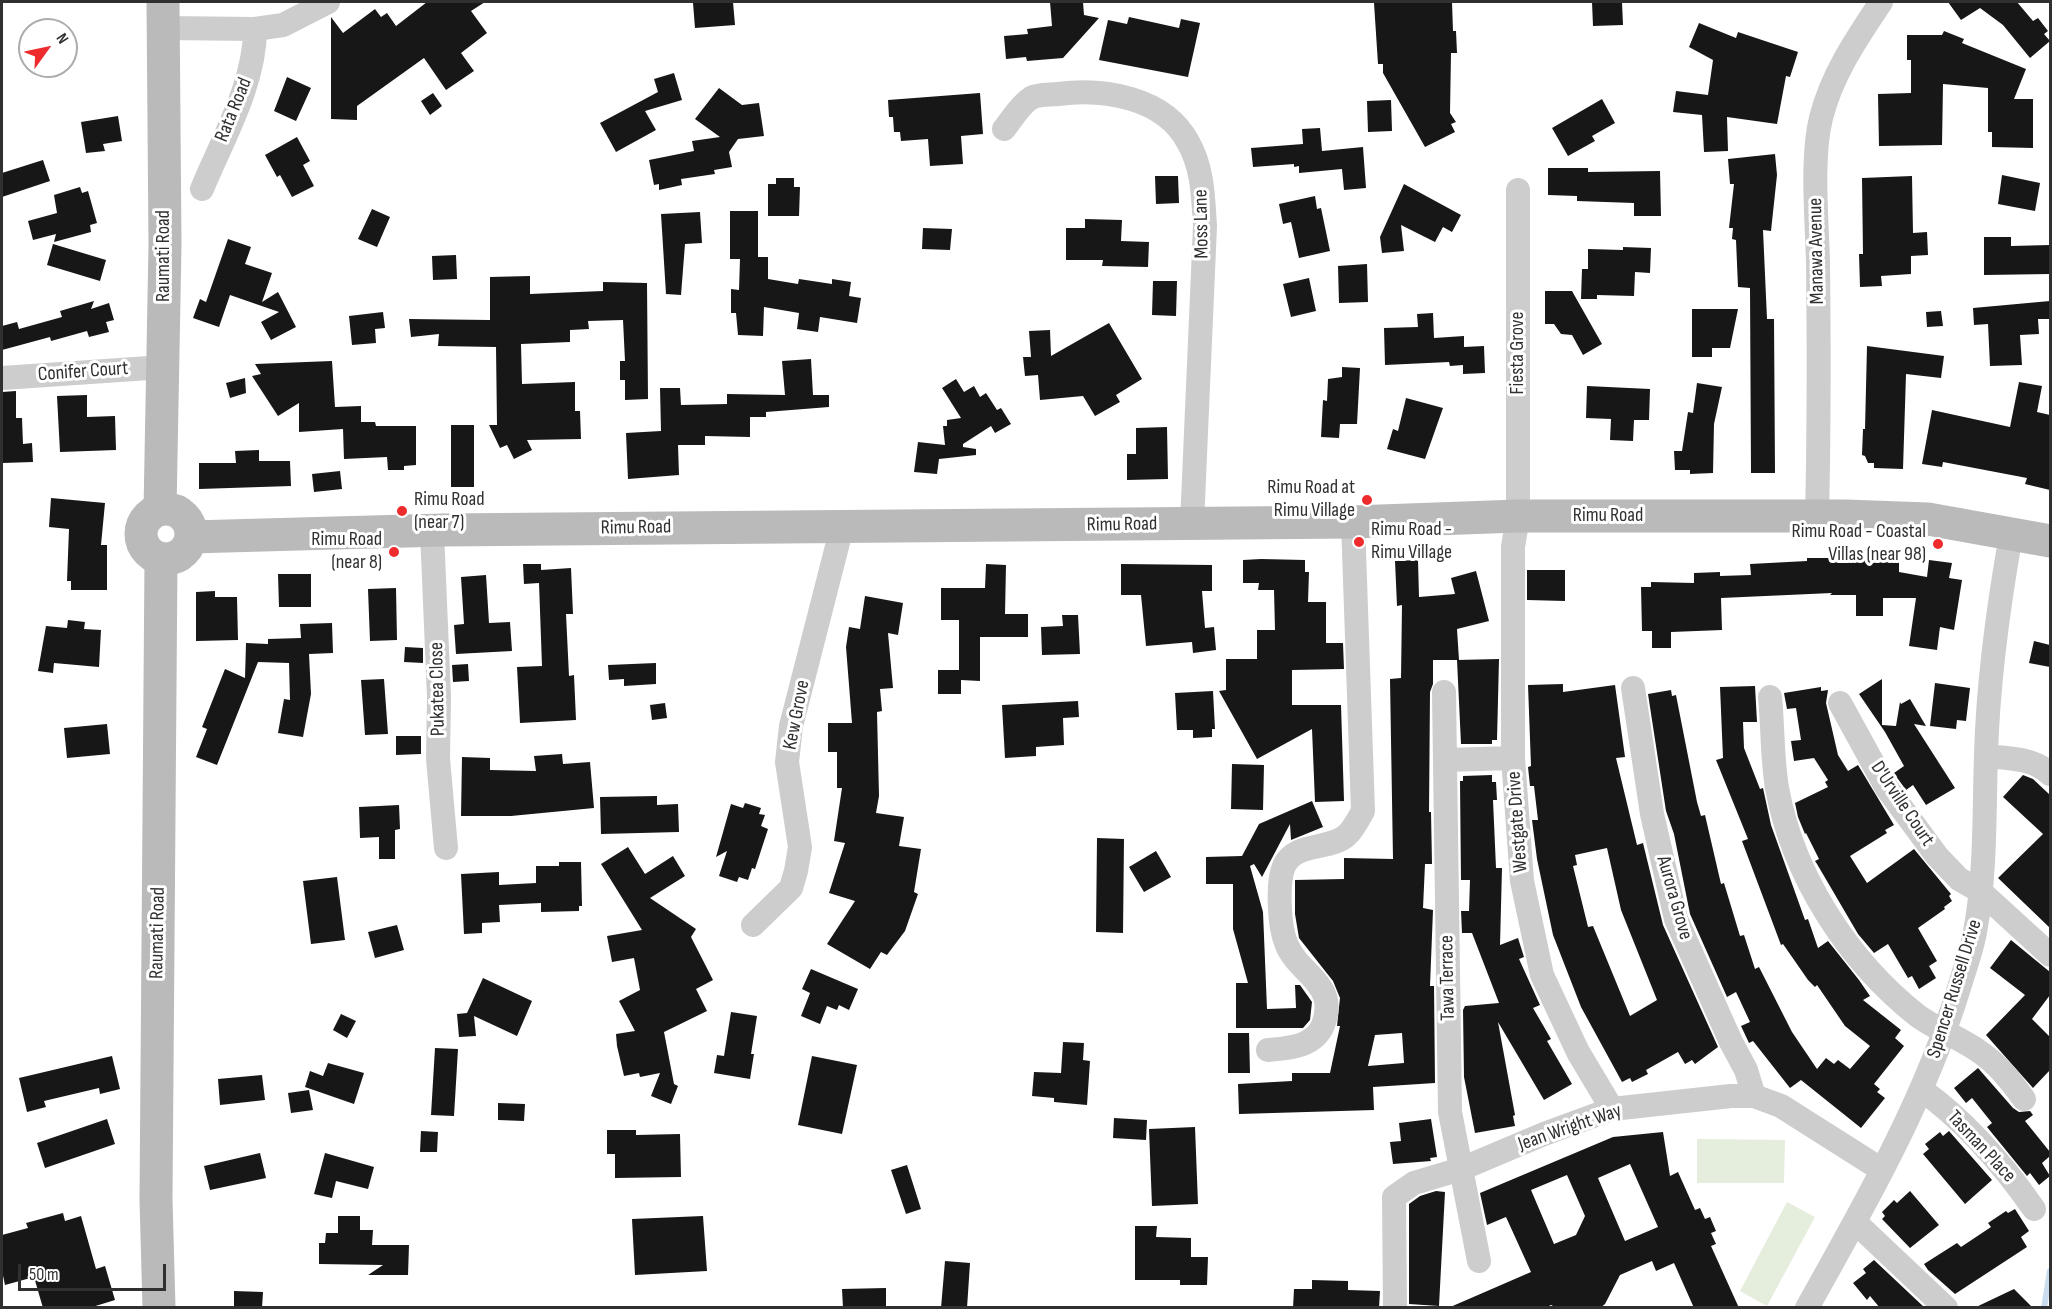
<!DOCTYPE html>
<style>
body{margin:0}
#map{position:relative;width:2052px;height:1309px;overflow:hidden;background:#fff;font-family:"Sofia Sans Condensed",sans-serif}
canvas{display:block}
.frame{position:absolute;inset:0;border:3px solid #303030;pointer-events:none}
.north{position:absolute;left:18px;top:18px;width:60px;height:60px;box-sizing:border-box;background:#fff;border:2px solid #acacac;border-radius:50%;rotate:57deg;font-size:16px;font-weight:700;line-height:24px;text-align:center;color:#303030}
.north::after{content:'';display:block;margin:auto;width:21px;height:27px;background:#ee2b2d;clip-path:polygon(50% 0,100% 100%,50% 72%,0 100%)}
.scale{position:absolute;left:18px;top:1264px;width:148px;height:27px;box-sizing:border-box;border:3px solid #303030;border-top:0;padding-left:8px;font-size:18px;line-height:21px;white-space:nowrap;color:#303030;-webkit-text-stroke:4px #fff;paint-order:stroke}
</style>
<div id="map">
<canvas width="2052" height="1309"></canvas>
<div class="frame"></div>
<div class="north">N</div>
<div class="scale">50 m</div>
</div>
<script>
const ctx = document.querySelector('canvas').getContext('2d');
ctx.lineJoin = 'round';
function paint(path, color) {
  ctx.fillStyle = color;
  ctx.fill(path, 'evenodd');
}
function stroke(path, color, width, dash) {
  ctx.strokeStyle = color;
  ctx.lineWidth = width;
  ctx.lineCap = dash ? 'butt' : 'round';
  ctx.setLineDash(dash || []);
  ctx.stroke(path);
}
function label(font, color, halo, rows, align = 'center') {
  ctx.font = font + ' "Sofia Sans Condensed",sans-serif';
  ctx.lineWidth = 6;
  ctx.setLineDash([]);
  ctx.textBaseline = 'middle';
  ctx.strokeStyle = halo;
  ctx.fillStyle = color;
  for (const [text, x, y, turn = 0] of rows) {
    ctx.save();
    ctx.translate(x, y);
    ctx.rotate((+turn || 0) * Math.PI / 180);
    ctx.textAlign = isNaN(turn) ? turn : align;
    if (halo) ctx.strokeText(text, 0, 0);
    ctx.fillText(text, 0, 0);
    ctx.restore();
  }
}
const green = new Path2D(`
 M1697 1139 1785 1140 1784 1183H1697Z
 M1787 1202 1815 1217 1767 1306 1740 1291Z`);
const stream = new Path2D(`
 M2044 1308 2050 1271`);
const building = new Path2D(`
 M427 2H485L471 11 487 33 461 53 474 71 446 90 424 58 357 106V120L331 119V17L343 33 375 9 381 17 387 13 396 26Z
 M733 2 735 25 695 28 693 3Z
 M1050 2H1083L1084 15 1099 18 1063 58 1027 61 1026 57 1006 59 1004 36 1028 34 1027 29 1052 26Z
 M1388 2H1452L1453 31H1456L1457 53H1451L1450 113 1456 122 1451 124 1455 132 1425 147 1383 73V64H1378L1374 3Z
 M1592 2H1622L1623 25 1593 26Z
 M1948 2H2017L2033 21 2038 18 2048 31 2044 34 2050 41 2030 58 2003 25 1980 8 1961 20Z
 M1129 17 1179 28 1181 19 1200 23 1188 77 1099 60 1108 20 1127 24Z
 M1699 23 1736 38 1738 32 1798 52 1790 77 1786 76 1777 124 1727 117 1728 151 1704 152 1702 115 1673 112 1676 91 1708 95 1713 60 1689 47Z
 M1944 31 1964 39 1962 43 2026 69 2014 99H2033V148L1992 147V132H1988V88L1943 84 1942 145 1879 146 1878 94 1911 93V60H1907V35H1942Z
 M674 73 682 100 645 111 656 130 616 152 600 123 658 92 654 79Z
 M287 77 311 88 296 121 274 111Z
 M719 88 742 105 759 103 764 136 738 139 729 152 732 167 714 170 715 174 681 179 682 185 659 190V184L654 185 649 160 694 151 692 141 720 137 695 119Z
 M433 93 442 106 430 115 421 101Z
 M980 93 983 134 961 136 963 164 930 166 928 139 901 141 900 132H894L893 117H889L888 100Z
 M1602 99 1615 123 1592 136 1595 141 1568 156 1552 128Z
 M1391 100 1392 131 1368 132 1367 101Z
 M118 116 122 141 103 144 105 151 86 153 81 122Z
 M1320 128 1322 151 1363 147 1366 188 1344 190 1342 169 1299 173V166L1294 167V164L1253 167 1251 148 1303 144 1302 129Z
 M297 137 310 161 303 165 314 186 292 197 280 175 277 177 265 155Z
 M1775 154 1777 175 1771 231 1763 230 1767 319H1774L1775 473H1751L1750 288 1738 287 1736 240 1732 239 1733 228H1729L1734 184H1730L1728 159Z
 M43 160 50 181 2 197V173Z
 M1548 168H1588V172L1660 171 1661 216H1634V203L1577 201V196L1548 195Z
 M2002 175 2040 183 2035 211 1998 204Z
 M1155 176H1178L1179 203 1156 204Z
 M1912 176 1913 233 1927 232 1928 255 1911 256V274L1881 276 1882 286 1860 287 1859 254H1863L1862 178Z
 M776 178H794V187H800L799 216H768V184H776Z
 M1404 184 1461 215 1452 232 1443 227 1435 242 1401 225 1404 251 1382 253 1380 237Z
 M80 187 82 193 88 191 97 223 90 225 91 232 54 242 56 234 33 240 28 221 57 213 54 195Z
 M1315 196 1317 209 1321 208 1330 251 1299 258 1291 222 1283 224 1279 204Z
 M372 209 390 217 377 247 358 239Z
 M730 211H758V257H768V279L798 284 799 279 832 284V279L851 282 849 296 861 298 857 323 820 317 818 332 797 329 799 313 764 307 763 336 738 335 736 313H731V289L739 290 740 259H730Z
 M700 212 702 243 685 244 681 295 666 294 661 214Z
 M1085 219 1122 220 1121 241 1149 242 1148 267 1102 266 1103 260H1066V228H1085Z
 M923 228 952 229 950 250 922 249Z
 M1984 237H2011V246L2050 245V274L1984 275Z
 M228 239 251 247 245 264 272 273 262 302 278 292 296 327 271 340 261 322 279 312 230 295 219 327 193 318 200 299 206 302Z
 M53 244 106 260 100 281 47 265Z
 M1623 247 1651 248 1650 273 1635 272 1634 296 1597 295V299H1581L1582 269H1588V249L1623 250Z
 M456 255 457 279 433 280 432 256Z
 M1367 264 1368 302 1339 303 1338 266Z
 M530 276V294L603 291V282L647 283 648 399 625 400V380H620V361H625L623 320 588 321 589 329 570 330V342L521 344 522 384 575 382V411H580L581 439 527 440 532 450 514 459 507 445 500 448 489 425H497L496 347 438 346 439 334 411 337 409 319 490 320V277Z
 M1309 278 1316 311 1291 317 1283 284Z
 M1153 281H1177L1176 316 1152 315Z
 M1545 291H1572L1602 344 1583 355 1572 335 1561 334 1554 324H1545Z
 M94 301 91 309 109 303 114 320 106 322 109 332 89 337 87 331 51 341 50 337 2 350V326L17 322 19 329 62 317 60 311Z
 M2050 301V319H2038L2039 334 2020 335 2022 365 1990 366 1988 324 1974 325 1973 308Z
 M1692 309H1738L1730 348H1712V357H1692Z
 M1941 311 1943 326 1927 327 1926 312Z
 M383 312 385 328 375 329 376 343 352 345 349 316Z
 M1433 313 1434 338 1464 336V347L1484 346 1485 373 1463 374V365L1450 366 1449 362 1385 365 1384 328 1418 327 1417 314Z
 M1109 323 1142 379 1116 395 1120 402 1095 416 1083 396 1040 400 1038 375 1025 376 1023 357H1031L1029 331 1050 330 1051 356Z
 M1867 346 1944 356 1941 378 1906 374 1903 469 1874 468V463H1868L1865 456 1862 455 1863 429H1865Z
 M811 359 813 395H829V407L766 412V417H750V437L705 436V445H678L679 475 628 479 626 433 661 431 660 388H680L681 405 727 404V394L785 395 782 361Z
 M332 361 335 407 361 406V422H375L376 426H416V465L404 466V470H388L387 457 344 459 343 429 299 432V403L278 416 252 376 261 374 255 364Z
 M1342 367 1360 368 1357 424H1340L1339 438 1321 437 1323 400 1327 401 1328 379 1342 377Z
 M245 378 246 393 230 398 226 383Z
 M956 379 964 392 974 386 980 397 986 393 997 410 1001 408 1011 424 995 433 991 426 963 444V447L976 449V455L939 459 937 474 914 472 918 442 945 445 943 426H947V420L961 418 942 388Z
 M2019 382 2042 386 2037 412 2050 415V490L2025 484 2027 478 1943 462 1942 467 1922 464 1932 410 2010 427Z
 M1697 383 1722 387 1714 424 1713 473 1690 474V470H1675L1674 451H1682L1688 412 1693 413Z
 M1587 386 1650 389 1649 420H1634L1633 441 1610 440 1611 419 1586 418Z
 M16 391V418H22L23 444 32 443 33 462 2 463V392Z
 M87 395V417L115 416 116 450 60 452 57 396Z
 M1406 398 1443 408 1425 459 1387 449 1393 429 1398 431Z
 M451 425H474V487H451Z
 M1167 427 1168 479 1127 480V454H1136V428Z
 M259 450V461H290L291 486 199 489V463H236L235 451Z
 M340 471 342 489 314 492 312 474Z
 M51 498 105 503 101 545H107V590H71V581H67L69 529 49 527Z
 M1807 558H1899V572L1927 577 1929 560 1952 563 1949 578 1962 580 1954 630 1940 627 1937 650 1909 646 1916 598H1883V616H1856V595H1830L1832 593 1721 598 1722 630 1671 632V648H1652V631H1642L1641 587H1651V582L1694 583V573L1720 572V576L1751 575 1750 564 1807 561Z
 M1261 559 1305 560V572H1309L1308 602H1326V643H1343L1344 669 1292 670V705H1341L1344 801 1315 802 1312 729 1257 759 1219 691 1226 690V659H1257V630H1275L1274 590H1258L1259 583H1243V560Z
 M1418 560 1419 597 1455 594 1451 578 1476 571 1489 621 1457 629 1459 660H1433V684L1430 692 1429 812H1431L1432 864H1425L1423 908 1433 910 1430 986H1434L1435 1083 1373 1087 1374 1110 1239 1114 1238 1084 1292 1081V1073H1330L1340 1026H1337L1340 998 1333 981 1299 938 1295 914V880L1344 879V858L1393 859 1390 679 1401 678 1402 605 1397 606 1395 561ZM1402 1033 1404 1063 1368 1066 1375 1035Z
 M523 564H541V570L571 568 573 614H566L569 676 574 675 576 720 520 723 517 667 542 666 539 583 524 584Z
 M986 564 1006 565 1005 614H1028V637H980V681L961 680V694H938V670H959V620H941V588H985Z
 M1121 564 1212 565V591H1202L1205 628 1214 627 1216 650 1193 653 1192 642 1146 646 1141 595H1121Z
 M1527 570H1565V601L1527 600Z
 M278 574H311V607H279Z
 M486 575 489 623 510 622 512 651 456 654 454 625 464 624 461 577Z
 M396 588 397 640 370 641 368 589Z
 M215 591V597H237L238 640 196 641V592Z
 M865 596 903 603 898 635 888 633 893 688 880 689 882 711 877 712 879 796 876 813 904 817 899 846 921 849 914 892 918 894 905 931 887 955 881 952 870 969 827 944 855 901 829 893 845 843 834 841 842 788H837V752H828V723H852L846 647 849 627 860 629Z
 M1062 615H1078L1080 654 1042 655 1041 627 1063 626Z
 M68 620 85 622 84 629 101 630 99 667 54 663 53 673 38 671 46 626 67 628Z
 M332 623 333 653 309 654 311 694 303 737 278 733 284 699 290 700 289 663 258 662 217 765 196 757 207 729 202 727 225 669 245 678 246 643 268 644V639L301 638 300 624Z
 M2034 641 2050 645V667L2029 663Z
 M405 647 423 648V663L404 662Z
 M1499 659 1497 740H1492V744H1461L1457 660Z
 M656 663V684L624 686V679L609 680 608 665Z
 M468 664 469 681 453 682 452 665Z
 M384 679 388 734 365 735 361 680Z
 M1882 679V725L1896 726 1900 702 1901 704 1910 699 1926 726 1914 724 1955 788 1926 805 1913 785 1906 790 1898 779 1894 773 1904 766 1885 732 1859 694Z
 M1935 683 1970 688 1966 721 1957 720 1956 729 1930 726Z
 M1563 684V692L1615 685 1625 757 1616 758 1637 845 1643 843 1663 925 1718 1047 1695 1064 1692 1060 1685 1064 1678 1052 1646 1070 1648 1074 1632 1082 1630 1078 1622 1082 1581 1007 1553 935 1537 859 1532 820H1538L1534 786H1530L1528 767 1531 766 1528 685ZM1607 848 1621 910 1657 1000 1630 1016 1593 926 1588 927 1573 866 1577 865 1575 855Z
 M1755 686 1757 722H1743L1744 748 1760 789 1763 788 1771 825 1805 920 1808 919 1818 948 1828 941 1859 980 1870 996 1863 1000 1901 1030 1895 1038 1904 1046 1874 1084 1880 1089 1877 1092 1885 1098 1861 1128 1801 1080 1790 1088 1753 1041 1749 1043 1741 1026 1750 1022 1736 992 1727 997 1690 914 1674 834 1666 811 1648 694 1671 690 1672 696 1676 695 1697 802 1701 816 1705 815 1721 884 1724 883 1740 936 1744 935 1755 969 1759 967 1792 1032 1817 1069 1826 1058 1834 1064 1838 1060 1850 1069 1870 1046 1845 1026 1817 985 1815 987 1808 980 1783 944 1781 945 1742 841 1748 839 1716 760 1723 758 1720 687Z
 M1821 687V691L1828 690 1826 703 1838 755 1848 771 1858 765 1894 825 1885 830 1887 833 1850 856 1867 883 1914 849 1951 894 1949 896 1952 901 1944 907 1945 909 1918 928 1937 961 1929 966 1936 978 1919 989 1912 976 1908 978 1888 944 1874 953 1858 934 1817 864 1815 861 1819 859 1806 833 1805 834 1798 817 1795 803 1828 787 1825 782 1828 780 1814 758 1794 761 1791 741 1801 740 1796 708 1787 709 1784 693Z
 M1213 691 1215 729H1212V737L1193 738V730H1177L1175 693Z
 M1078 701 1079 717 1063 718 1064 745 1036 747V756L1005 758 1002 705Z
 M665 703 667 718 652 720 650 705Z
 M107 724 110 754 67 758 64 728Z
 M396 736H421V754L396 755Z
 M562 754 563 764 590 762 594 808 511 816H461L462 757 490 758V770L536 771 534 756Z
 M1232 764 1264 765 1263 810 1231 809Z
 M1492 775V782H1496L1497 800H1493L1496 868H1502L1500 945 1518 938 1524 957 1519 959 1540 1005 1533 1008 1551 1039 1547 1041 1572 1084 1544 1100 1498 1022 1515 1115 1513 1116 1515 1126 1475 1133 1464 1077 1463 1010 1465 1006 1499 1003 1472 933H1462L1461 911H1469L1470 880H1461L1460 781H1463V776Z
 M2023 775 2033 779 2050 795V928L1998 878 2043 834 2003 797Z
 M657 796V805L678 804 679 832 601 834 600 797Z
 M1312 801 1323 827 1291 840 1290 824 1262 877 1254 864 1250 866 1263 912 1267 1009 1296 1008 1295 985H1300L1312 1002 1310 1020 1303 1028H1236V983H1248L1233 929V884H1206V857L1242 856 1259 824Z
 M745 803 761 808 759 814 765 815 761 826 768 829 755 869 752 868 748 880 739 877 737 882 719 876 727 851 716 857 731 804 743 808Z
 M399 805 400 829 395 830V859H379V837L360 838 359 807Z
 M1097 838 1124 839 1123 933 1096 932Z
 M628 847 645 874 673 856 685 876 650 898 696 929 691 937 713 980 696 989 707 1011 664 1032 674 1084 678 1086 671 1104 651 1096 660 1073 640 1077 639 1073 624 1076 617 1046 616 1034 635 1031 619 1001 640 990 634 958 612 962 607 936 642 930 601 864Z
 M1156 851 1171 877 1144 892 1129 867Z
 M559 862H581L582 906H579V911L541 912V903L499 905 500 922 482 923V933L464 934 461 874 499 872V885L536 883V866H559Z
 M337 877 345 940 311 944 303 881Z
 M397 925 404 950 375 958 368 932Z
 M2011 940 2050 972V995L2032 1019 2050 1037V1070L2033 1088 1986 1035 2025 995 1990 968Z
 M811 969 858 989 849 1010 839 1005 837 1010 827 1006 820 1024 801 1016 810 993 802 989Z
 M483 978 532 1001 517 1036 474 1016 476 1036 459 1037 457 1014 467 1013Z
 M731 1012 757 1016 751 1054H754L750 1079 714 1073 717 1055 724 1056Z
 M341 1014 356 1021 347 1038 333 1030Z
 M1228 1033H1249L1250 1073H1228Z
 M1063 1042 1084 1043 1083 1060 1090 1061 1087 1105 1054 1102V1098L1032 1096 1034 1072 1061 1073Z
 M435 1048 458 1049 454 1116 431 1115Z
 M112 1056 120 1089 100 1094 99 1088 44 1101 46 1107 27 1112 19 1078Z
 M812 1056 857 1065 842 1134 798 1125Z
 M328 1063 364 1073 354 1104 305 1087 310 1071 323 1076Z
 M1978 1068 2013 1108 2019 1112 2030 1111 2033 1115 2025 1121 2050 1152V1156L2042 1163 2050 1176 2039 1185 2030 1173 2027 1176 1987 1127 1992 1123 1972 1098 1966 1103 1954 1088Z
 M262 1075 265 1100 220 1105 218 1079Z
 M309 1090 313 1110 291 1113 288 1093Z
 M498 1103 525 1104 524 1121 498 1120Z
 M1114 1118 1147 1120 1146 1140 1113 1138Z
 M107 1119 115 1144 45 1168 37 1143Z
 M1431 1119 1437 1157 1430 1158 1431 1161 1393 1164 1390 1142 1401 1141 1399 1123Z
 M1195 1127 1198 1204 1152 1206 1149 1129Z
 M607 1130H636V1135L680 1134 681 1177 615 1178V1154H607Z
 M421 1131 438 1132 437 1152H420Z
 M1949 1131 1992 1180 1965 1204 1923 1154 1929 1149 1925 1144 1940 1132 1943 1136Z
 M1663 1132 1670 1176 1678 1172 1695 1210 1700 1208 1705 1219 1710 1217 1716 1231 1711 1233 1716 1244 1711 1246 1739 1308H1694L1674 1263 1656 1271 1652 1261 1620 1275 1605 1304 1600 1308H1557L1551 1305 1545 1308H1448L1531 1272 1506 1217 1487 1225 1480 1193 1613 1137ZM1630 1164 1658 1227 1625 1241 1598 1178ZM1567 1175 1585 1216 1576 1235 1554 1244 1531 1190Z
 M260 1153 266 1178 210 1190 204 1166Z
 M325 1153 374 1167 368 1189 336 1181 332 1198 314 1194Z
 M907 1165 921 1209 906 1214 891 1170Z
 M1436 1191 1445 1192 1439 1306 1409 1304V1204L1420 1196Z
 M1910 1191 1939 1225 1910 1248 1882 1219 1885 1216 1882 1212 1894 1200 1897 1203Z
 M2015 1209 2029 1231 2021 1237 2027 1247 1955 1294 1928 1270 1924 1264 1957 1243 1961 1247 1991 1227 1988 1223 2006 1211 2008 1213Z
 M63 1213 65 1221 81 1216 96 1269 105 1266 115 1300 89 1308H43L34 1277 5 1285 2 1271V1235L28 1228 26 1223Z
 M338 1216H360V1230H373L372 1245H409L408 1275H368L383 1265 319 1264V1243H325L326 1233H338Z
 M703 1216 707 1271 635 1275 632 1219Z
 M1135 1226H1157L1156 1237 1191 1238V1257H1208L1207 1285H1180V1280H1135Z
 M1874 1260 1925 1308H1880L1870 1296 1867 1300 1853 1283 1866 1273 1863 1269Z
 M945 1261 970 1263 967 1308H941Z
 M1312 1280 1348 1281V1290L1380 1291 1379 1308H1293L1294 1289H1312Z
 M886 1288V1308H843L842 1289Z
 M2014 1289 2033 1308H1974Z
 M234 1291 263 1292 262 1308H234Z`);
const minor = new Path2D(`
 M163 28 255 29
 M1004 129C1012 119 1020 105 1031 98 1038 94 1050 95 1058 94 1103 88 1164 97 1188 142 1203 168 1203 197 1205 226L1192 524
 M202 189C223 138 255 84 255 29L283 25 328 2
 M1518 190V516L1513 547V758L1522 881 1542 975 1578 1052 1612 1109
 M2 378 164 367
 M1817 517C1819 432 1819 347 1818 263 1817 220 1811 158 1821 118 1832 74 1857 38 1881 2
 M432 531 439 697 438 759 446 848
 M1633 688 1652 814 1676 919 1731 1042 1746 1070 1754 1096
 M1444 692 1450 1112 1479 1261
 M1770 697C1773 727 1772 758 1777 788 1793 876 1848 961 1918 1016 1936 1029 1958 1037 1977 1050 1997 1063 2010 1080 2024 1099
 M1840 703 1886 787 1937 856 1959 879 1980 891 2050 955
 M1986 756C2007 758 2034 758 2050 774
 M1445 760 1513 758
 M753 925 791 888 796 871 800 847 787 762 791 726 842 527
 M1268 1050C1289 1048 1314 1047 1323 1025 1339 983 1298 975 1286 943 1279 926 1277 882 1284 866 1295 841 1332 851 1348 834 1354 828 1359 818 1363 811L1353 522
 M1922 1090C1965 1121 2004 1166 2034 1209
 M1855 1222 1946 1308
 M1395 1308 1394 1197 1414 1183 1461 1169 1544 1134 1612 1109 1731 1096H1754L1781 1106 1882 1170
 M1807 1308C1865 1204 1924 1102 1959 988 1964 970 1972 951 1975 932 1986 873 1984 814 1986 755 1988 681 1998 608 2011 535`);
const secondary = new Path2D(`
 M141 534a25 25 0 1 1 50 0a25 25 0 1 1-50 0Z
 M160 510 165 245 163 2
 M191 537 443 530 1353 522 1518 516H1845L1928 519 2050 541
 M159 1308 156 1199 161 559`);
const markers = [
 [1367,500,6,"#ee2b2d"],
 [402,511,6,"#ee2b2d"],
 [1359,542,6,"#ee2b2d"],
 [1938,544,6,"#ee2b2d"],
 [394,552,6,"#ee2b2d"]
];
const streetNames = [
 ["Rata Road",234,110,-68],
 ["Moss Lane",1202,224,-91],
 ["Manawa Avenue",1817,251,-91],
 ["Raumati Road",164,256,-90],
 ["Fiesta Grove",1518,353,-90],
 ["Conifer Court",83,372,-4],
 ["Rimu Road",1608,516],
 ["Rimu Road",1122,525,-1],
 ["Rimu Road",636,528,-1],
 ["Pukatea Close",438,689,-91],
 ["Kew Grove",797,715,-79],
 ["D'Urville Court",1902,804,56],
 ["Westgate Drive",1518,822,-94],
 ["Aurora Grove",1674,898,74],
 ["Raumati Road",158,933,-89],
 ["Tawa Terrace",1448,978,-91],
 ["Spencer Russell Drive",1955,989,-73],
 ["Jean Wright Way",1570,1128,-19],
 ["Tasman Place",1981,1147,47]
];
const poiNames = [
 ["Rimu Road at",1355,488],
 ["Rimu Village",1355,511],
 ["Rimu Road",414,500,"left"],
 ["(near 7)",414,523,"left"],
 ["Rimu Road -",1371,530,"left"],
 ["Rimu Village",1371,553,"left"],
 ["Rimu Road - Coastal",1926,532],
 ["Villas (near 98)",1926,555],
 ["Rimu Road",382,540],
 ["(near 8)",382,563]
];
paint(green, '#e5eddd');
stroke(stream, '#c9ddee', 6);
paint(building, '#171717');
stroke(minor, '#cdcdcd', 24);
stroke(secondary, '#bababa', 33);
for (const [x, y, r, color] of markers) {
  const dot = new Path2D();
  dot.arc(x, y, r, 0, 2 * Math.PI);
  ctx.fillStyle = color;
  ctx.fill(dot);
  stroke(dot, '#fff', 2);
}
label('20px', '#303030', '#fff', streetNames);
label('20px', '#303030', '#fff', poiNames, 'right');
</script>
